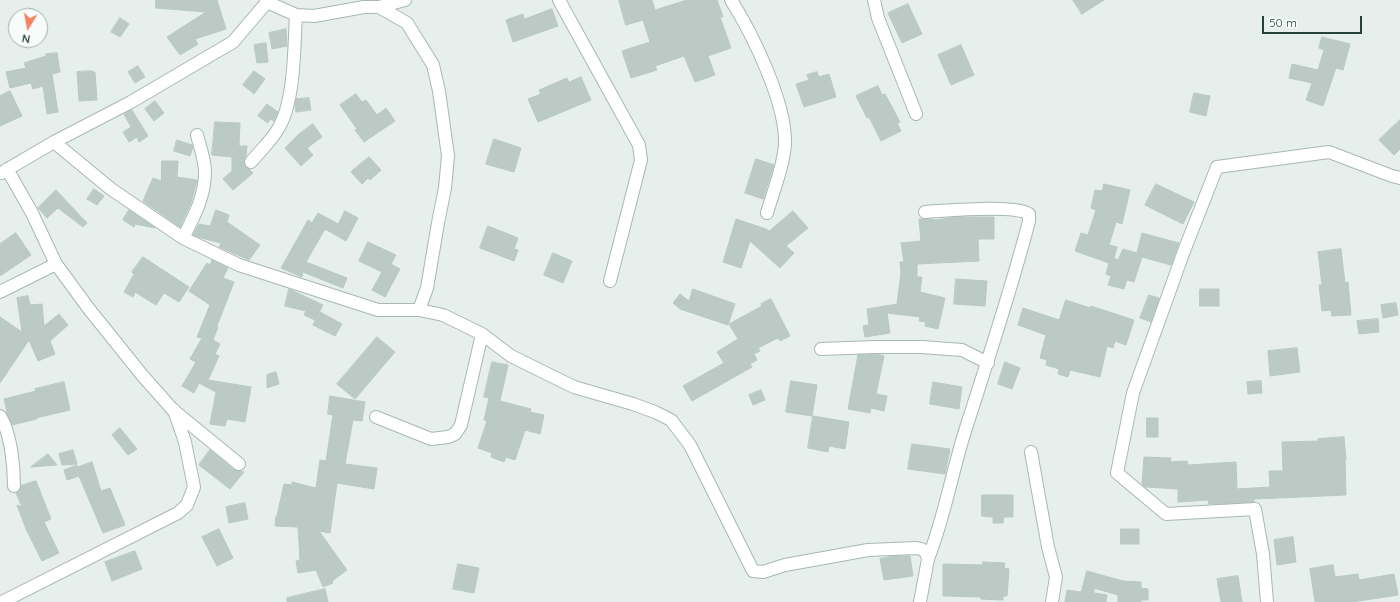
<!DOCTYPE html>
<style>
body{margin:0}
#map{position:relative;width:1400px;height:602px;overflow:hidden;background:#e6efeb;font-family:Quicksand,sans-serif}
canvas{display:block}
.north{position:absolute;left:8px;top:8px;width:40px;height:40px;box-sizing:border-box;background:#f7fbf9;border:1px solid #a3b1ad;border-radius:50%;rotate:190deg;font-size:11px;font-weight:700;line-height:16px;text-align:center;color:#24423a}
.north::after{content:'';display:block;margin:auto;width:14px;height:18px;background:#f4845f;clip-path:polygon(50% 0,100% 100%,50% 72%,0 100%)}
.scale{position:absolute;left:1262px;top:16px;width:100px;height:18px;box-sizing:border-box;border:2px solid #24423a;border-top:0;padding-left:5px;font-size:12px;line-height:14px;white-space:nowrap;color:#24423a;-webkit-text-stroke:3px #f7fbf9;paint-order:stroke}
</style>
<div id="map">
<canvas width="1400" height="602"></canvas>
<div class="north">N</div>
<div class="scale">50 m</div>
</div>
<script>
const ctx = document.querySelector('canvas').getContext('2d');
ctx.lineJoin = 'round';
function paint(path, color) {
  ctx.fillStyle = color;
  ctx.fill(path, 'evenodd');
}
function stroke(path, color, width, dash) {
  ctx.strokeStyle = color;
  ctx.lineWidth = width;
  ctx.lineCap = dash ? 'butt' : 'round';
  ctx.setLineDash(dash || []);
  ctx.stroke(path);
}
const building = new Path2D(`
 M156 0H217L226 29 195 39 198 44 180 55 167 37 206 12 156 8Z
 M619 0H652L655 10 687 0H717L723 17H720L731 48 708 56 715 75 695 82 684 56 655 66 657 70 631 78 622 51 650 42 643 20 626 25Z
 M1073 0H1104L1082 14Z
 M908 4 922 34 902 43 888 13Z
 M552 9 558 26 513 42 506 20 523 14 524 19Z
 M120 18 129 24 120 37 111 32Z
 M286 29 287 46 272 49 269 33Z
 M1322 37 1350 44 1343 70 1336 68 1323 106 1306 100 1312 83 1289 78 1292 64 1318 70 1324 50 1319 48Z
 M266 43 268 62 257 63 254 45Z
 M961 45 974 75 951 85 938 55Z
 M57 53 60 72 52 74 58 112 47 114 43 86 33 89 31 83 10 88 6 72 26 68 24 63 46 56V54Z
 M138 66 145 77 135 83 128 72Z
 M92 71 93 72H95L97 100 79 101 77 72Z
 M254 71 265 79 254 94 243 85Z
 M817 72 819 77 829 74 836 97 804 107 796 84 809 80 807 75Z
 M581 77 591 100 538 122 528 99 541 94 539 90 567 78 569 82Z
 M878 86 882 95 885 94 892 107 900 122 897 123 901 131 881 141 869 117 867 118 856 96Z
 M10 91 22 116 0 126V96Z
 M1194 93 1210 96 1206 116 1190 112Z
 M356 94 362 102 366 100 377 115 386 108 395 121 364 142 355 130 357 129 340 105Z
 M309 98 311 110 296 112 295 105 296 99Z
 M155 101 164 113 154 121 145 109Z
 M267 104 278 112 274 121 270 119 268 123 258 116Z
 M132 110 148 136 139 142 137 137 129 142 123 132 131 127 124 114Z
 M1400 120V149L1394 155 1379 140Z
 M215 122 240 123 239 146H247L246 156 244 160V164L253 173 233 190 223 179 232 171V157L212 155Z
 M313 124 322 137 307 148 313 155 301 166 285 148 299 134Z
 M494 139 521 148 514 172 486 164Z
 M177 140 192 145 193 147 190 156 174 151Z
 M369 157 381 170 370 180 368 178 362 184 351 172Z
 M756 159 774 165 763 199 745 193Z
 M162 161H178L177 177 197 180 191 203 180 227 143 201 153 178 161 181Z
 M1104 184 1130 190 1122 224 1116 222 1109 245 1117 247 1114 258 1118 260 1123 249 1137 253 1142 233 1179 243 1171 265 1142 257 1134 282 1127 280 1124 289 1108 285 1111 276 1106 274 1109 263 1075 251 1081 233 1088 235 1096 210 1091 208 1095 190 1102 191Z
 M1156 184 1194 202 1183 224 1145 205Z
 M94 189 104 196 97 205 87 199Z
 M56 190 87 223 83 227 58 208 47 218 38 208Z
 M129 210 155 228 135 224 134 227 123 220Z
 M216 210 229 215 227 222 260 245 249 260 219 247 221 243 201 238 193 235 199 224 210 226Z
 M345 211 358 218 346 241 325 229 306 262 347 278 343 288 303 272 302 277 281 268 308 220 312 223 318 213 338 224Z
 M793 211 808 228 786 246 794 253 780 268 750 241 741 268 723 262 736 219 766 229 769 231Z
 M958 217H994V239H978L979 261 917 264V277H922L920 292 945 298 938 329 925 326 926 322 919 321 920 317 887 313 890 333 865 337 863 326 869 325 867 309 897 304 901 273 900 262H904L901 243 921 241 919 219H933V220Z
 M488 226 518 238 514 249 518 250 514 261 480 248Z
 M16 233 31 255 0 276V244Z
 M368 242 396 255 391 264 400 269 385 297 372 290 382 272 359 261Z
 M1341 249 1345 283 1348 282 1351 315 1332 316 1331 310 1322 311 1319 285H1322L1318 252Z
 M553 253 572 261 563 283 544 275Z
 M143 257 189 287 179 302 164 293 156 305 135 292 133 297 124 292 134 274 132 272Z
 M212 260 228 268 223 278 234 282 217 326 218 327 213 340 220 344 215 354 219 356 208 380 251 387 245 422 227 419 225 426 210 424 216 392 199 383 194 393 182 386 196 362 190 359 202 338 197 337 210 305 189 291 207 263 210 265Z
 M956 279 987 281 985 306 954 304Z
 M289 289 323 305 315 320 304 315 306 311 285 306Z
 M693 289 735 304 728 325 680 309 673 303 680 294 689 301Z
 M1200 289H1219V306H1200Z
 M1149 295 1159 298 1151 322 1140 318Z
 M28 296 30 305 42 304 44 326 59 314 68 325 50 341 55 354 38 361 29 340 0 383V317L22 332 17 298Z
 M771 299 790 336 780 341 778 338 758 348 760 351 754 354 757 360 750 364 752 367 692 401 683 386 724 363 717 352 738 339 729 324 762 306 761 304Z
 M1066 300 1090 308 1091 306 1134 320 1126 345 1115 341 1113 348 1107 346 1100 377 1070 370 1068 377 1058 374 1059 369 1046 365 1047 360 1040 358 1046 335 1018 325 1023 308 1059 320Z
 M1396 303 1398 315 1383 318 1381 305Z
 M320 312 342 324 335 336 313 325Z
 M1378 319 1379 332 1359 334 1357 321Z
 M377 337 395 352 355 399 337 384Z
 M1297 348 1300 372 1270 376 1268 351Z
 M877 354 884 356 876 394 887 396 884 411 871 408 870 413 848 409 858 355Z
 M492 362 508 365 500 401 531 409 530 412 544 415 540 434 525 430 515 460 506 457 504 462 491 457 492 453 478 448 487 421 484 420 489 398 484 397Z
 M1005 362 1020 368 1012 389 998 384Z
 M276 372 279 384 267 388V375Z
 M791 381 817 385 812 416 786 412Z
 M1261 381 1262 393 1248 394 1247 382Z
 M64 382 70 410 36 418 37 419 12 425 6 412H7L4 399 36 391 35 389Z
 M933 382 962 387 959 409 930 404Z
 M761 390 765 400 753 405 749 395Z
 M330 396 365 402 362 421 353 420 345 464 377 468 374 489 337 483 330 533 319 531 347 570 332 581 333 583 323 587 316 570 298 573 296 561 300 560 298 527 275 526 276 516H277L284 484 292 485V482L316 488 320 460 326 461 333 415 328 414Z
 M813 416 849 422 845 449 829 446 828 452 808 448Z
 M1147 418H1158V437H1147Z
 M120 428 137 449 128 455 112 435Z
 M1344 437 1346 460H1345L1346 495 1254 499V502L1209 504 1208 500 1178 502V489L1145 487 1142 484 1144 457 1171 458 1170 462 1187 461 1188 465 1236 462 1237 489 1270 487 1269 471H1283L1282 442 1319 441 1318 439Z
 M912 444 950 449 945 474 908 469Z
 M73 450 77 464 62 465 59 454Z
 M210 450 234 470 244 472 230 489 199 465Z
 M48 454 57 465 31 467Z
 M92 462 101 491 110 488 125 525 103 533 79 476 67 480 64 470 77 465V467Z
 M36 481 51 519 44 522 59 553 42 561 26 529 17 505 22 507 16 493 20 490 21 486Z
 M982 495H1013V517H1004L1003 523H993V517L982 516Z
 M245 503 248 519 229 523 226 507Z
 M219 529 233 558 217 566 202 537Z
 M1121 529H1139V544H1121Z
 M1293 537 1296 562 1277 565 1274 540Z
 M135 551 142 569 112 581 105 562Z
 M893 556H910L913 576 884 580 880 559Z
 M983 562 1005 563 1004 568 1009 569 1007 596H1003V600L981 599V597L943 596V564L983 565Z
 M458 564 479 568 474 593 453 589Z
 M1333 565 1335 577 1358 574 1359 580 1394 574 1398 595 1352 602H1315L1310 569Z
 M1087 571 1123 581 1141 582V588L1148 589V600H1141V602H1118V595L1094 588V593L1107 595 1106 602H1065L1067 590 1081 592Z
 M1238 576 1242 602H1221L1217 579Z
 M325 589 328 602H287V598Z`);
const minor = new Path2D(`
 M559 0 639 145 641 160 610 281
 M731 0C752 33 784 99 785 139 786 159 773 192 767 213
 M874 0 878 18 916 114
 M267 2 296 15 314 16 364 7H379L407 23 433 65 439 91 448 156 445 188 438 223 427 288 419 310
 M379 7 405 0
 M54 142 111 189 183 238 239 265 378 310H419L443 315 482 334 511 356 574 387 633 404 655 412 671 420 690 445 753 571 763 572 785 565 868 550 916 548C924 549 926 551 928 559L920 602
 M251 162C259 152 272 140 278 129 295 102 294 47 296 15
 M7 169 32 213 56 264 89 309 142 375 173 410 239 464
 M1 173 54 142 131 102 233 42 267 2 266 0
 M925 212C946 211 1013 204 1029 214V221C1011 291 988 359 966 428 952 471 945 516 928 559
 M183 238C194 217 205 196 205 172 205 160 200 147 197 135
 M0 292 56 264
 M821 349 875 347H922L962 350 988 363
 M0 416C11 433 14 466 14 486
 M376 417 431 439 448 437 455 434 461 425 482 334
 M1031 452 1048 547 1056 577 1052 602
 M2 602 178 513 187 505 194 487 185 442 174 410
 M1267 602 1263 554 1255 509 1166 514 1117 473 1133 393 1184 251 1217 167 1329 152 1392 176 1400 178`);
paint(building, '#bbcac4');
stroke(building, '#b8c9c2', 1);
stroke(minor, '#a8b8b2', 14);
stroke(minor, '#fff', 12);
</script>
